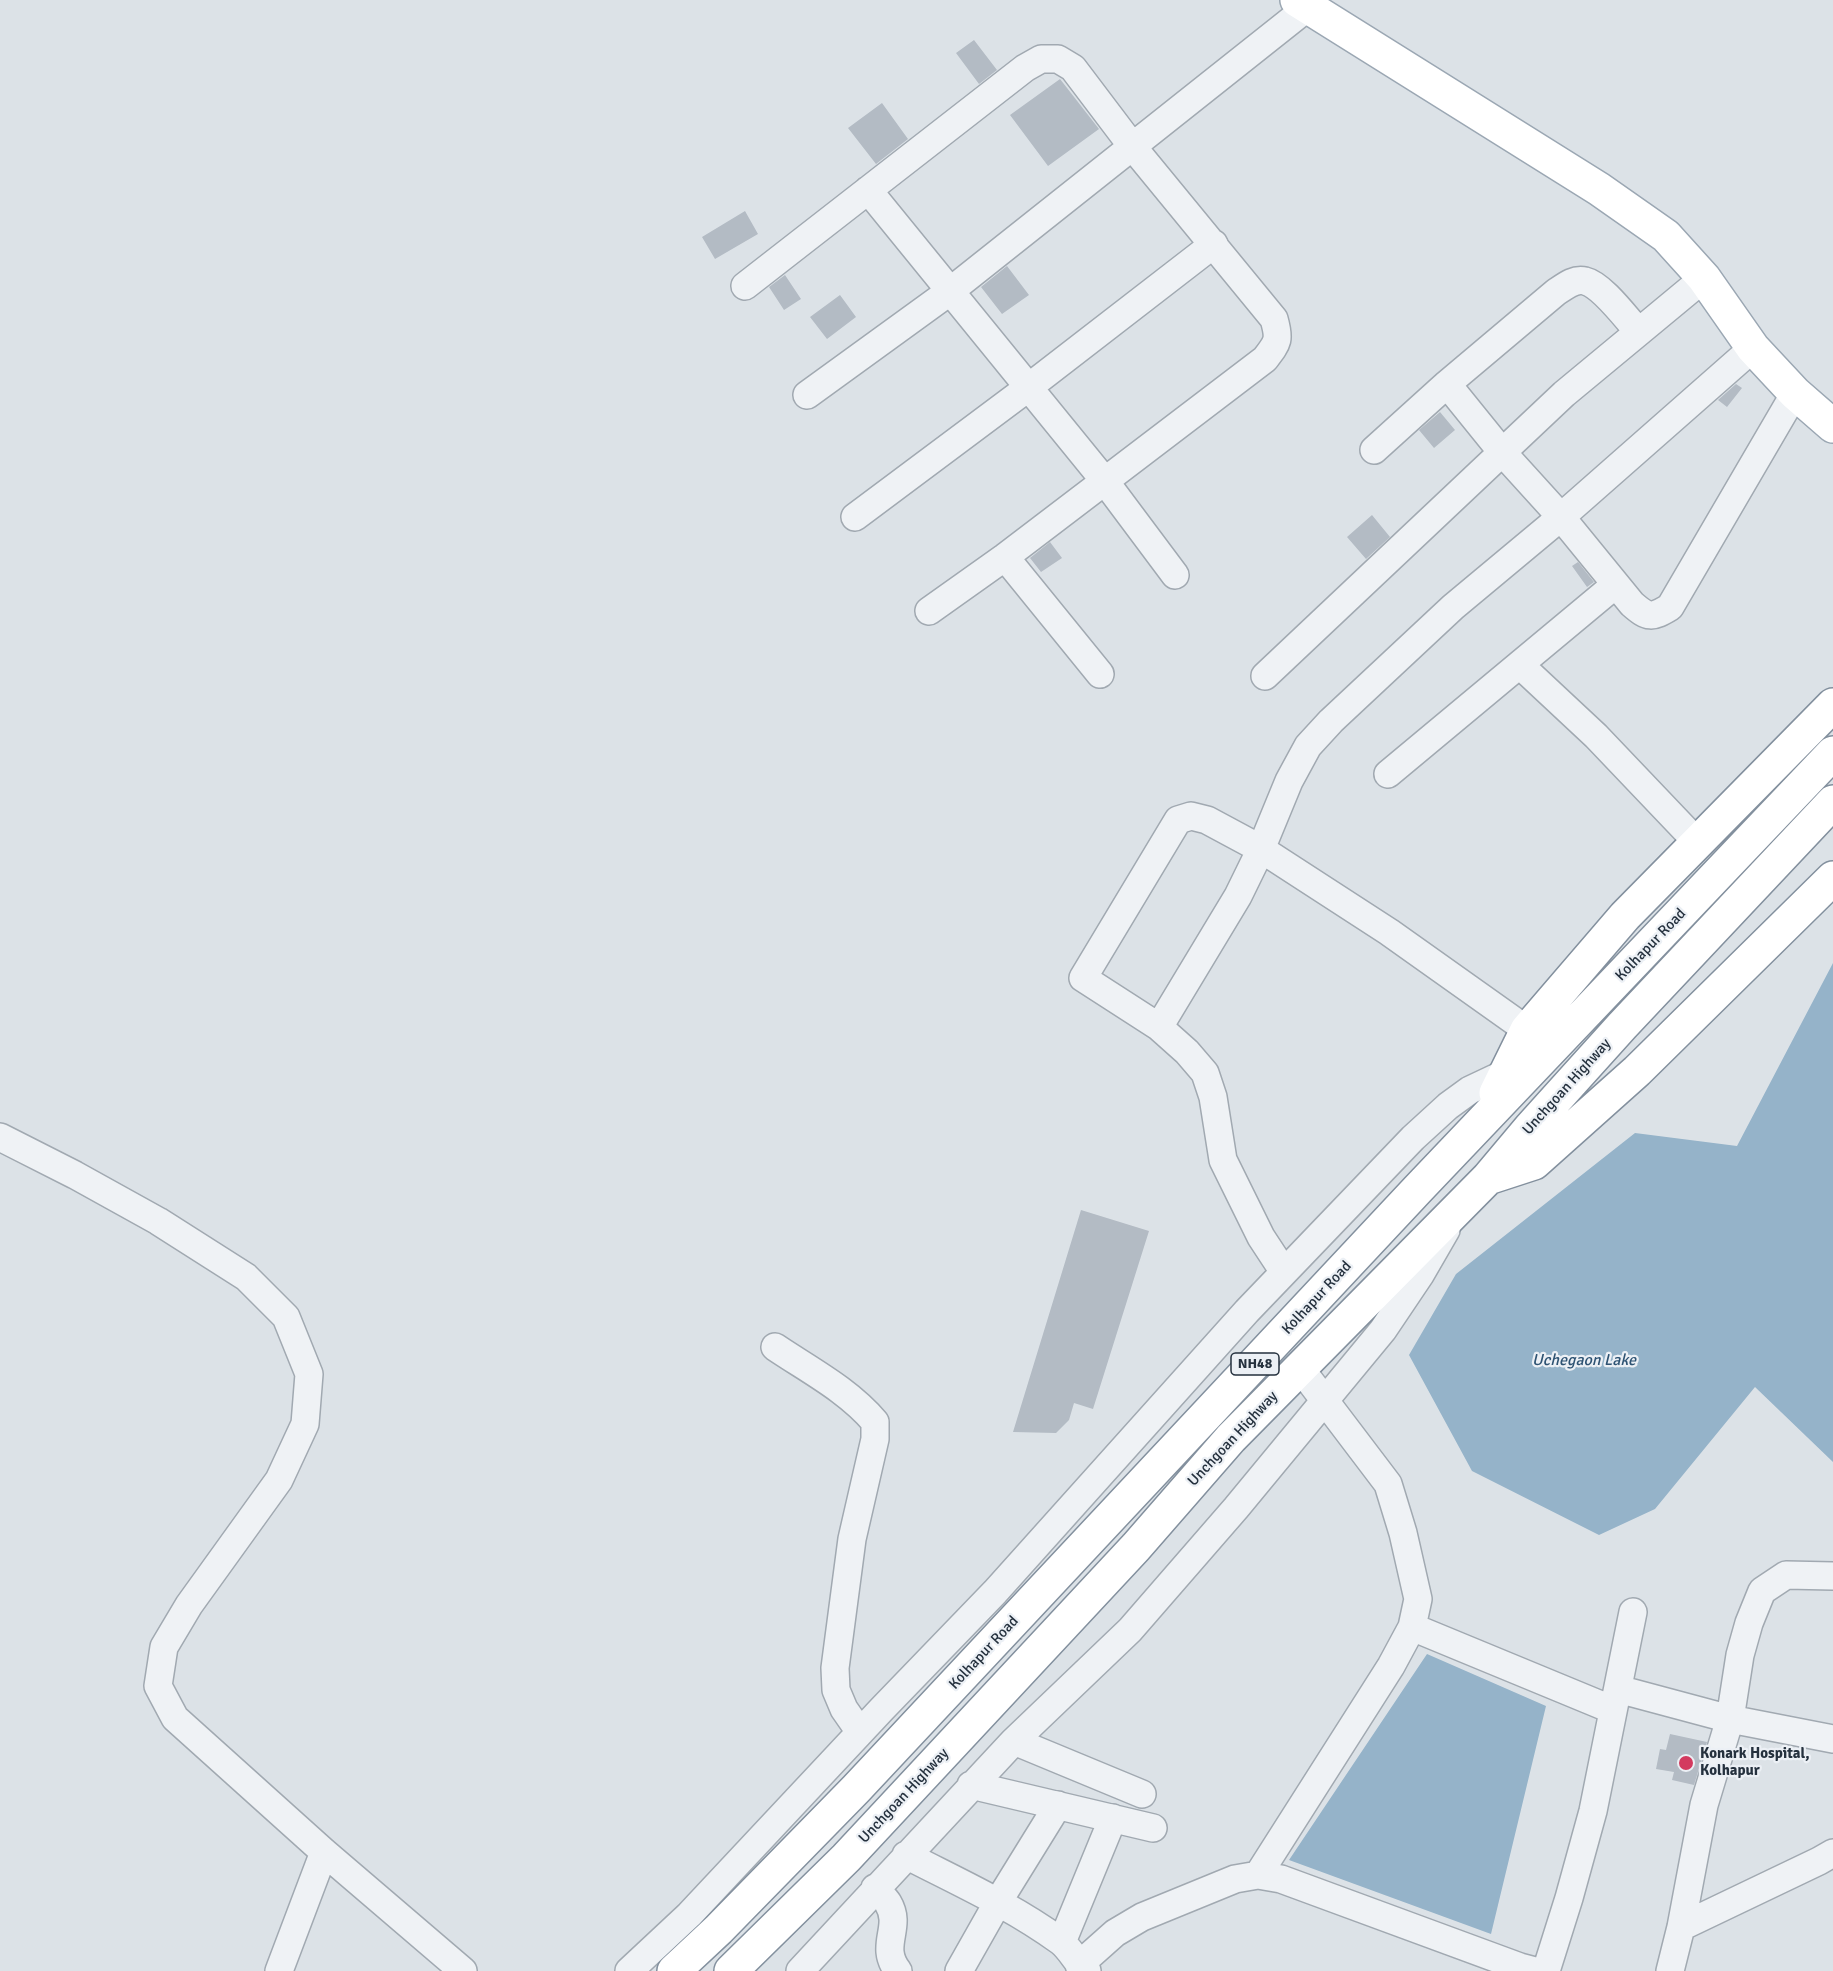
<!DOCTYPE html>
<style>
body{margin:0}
canvas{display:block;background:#dce2e7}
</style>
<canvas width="1833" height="1971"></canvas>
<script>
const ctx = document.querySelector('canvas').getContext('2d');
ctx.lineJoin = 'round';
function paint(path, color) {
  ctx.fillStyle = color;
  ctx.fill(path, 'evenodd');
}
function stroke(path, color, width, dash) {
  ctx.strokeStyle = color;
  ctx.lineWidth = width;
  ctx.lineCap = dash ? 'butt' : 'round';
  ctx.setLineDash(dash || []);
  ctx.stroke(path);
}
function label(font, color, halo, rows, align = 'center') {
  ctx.font = font + ' Signika,sans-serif';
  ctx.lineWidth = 4.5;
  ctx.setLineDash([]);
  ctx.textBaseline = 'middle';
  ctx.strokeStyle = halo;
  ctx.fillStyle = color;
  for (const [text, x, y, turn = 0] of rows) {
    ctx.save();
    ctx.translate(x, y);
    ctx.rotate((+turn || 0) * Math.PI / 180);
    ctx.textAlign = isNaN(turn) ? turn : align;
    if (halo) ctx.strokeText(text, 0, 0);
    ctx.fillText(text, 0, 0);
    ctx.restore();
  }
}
const water = new Path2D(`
 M1833 963V1462L1755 1387 1655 1509 1599 1535 1472 1471 1409 1355 1456 1274 1635 1133 1737 1146Z
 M1427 1654 1546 1706 1491 1934 1289 1860Z`);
const building = new Path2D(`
 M974 40 997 70 979 84 956 53Z
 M1060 79 1099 129 1048 166 1010 115Z
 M882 103 908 139 876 164 848 128Z
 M745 211 758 234 715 259 702 237Z
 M1007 266 1029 295 1002 314 981 287Z
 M785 275 801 299 784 310 769 287Z
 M840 295 856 317 827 339 810 317Z
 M1736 384 1742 388 1727 407 1718 400Z
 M1440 412 1455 430 1434 448 1419 430Z
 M1372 515 1390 537 1366 559 1347 537Z
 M1050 542 1062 558 1041 572 1030 558Z
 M1578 562 1594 582 1587 587 1572 566Z
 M1081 1210 1149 1231 1093 1409 1074 1403 1069 1420 1056 1433 1013 1432Z
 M1670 1734 1707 1742 1694 1785 1672 1780 1674 1772 1656 1769 1660 1749 1666 1750Z`);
const minor = new Path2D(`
 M868 190 1104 480 1175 575
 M745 286 1025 68 1041 59H1058L1073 68 1132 146 1274 319C1280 340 1278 342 1265 359L1005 557 929 611
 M1447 384 1502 452 1561 517 1632 604C1648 618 1652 618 1670 607L1795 393
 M807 395 949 292 1308 7
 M1374 450 1447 384 1555 293C1564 287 1574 278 1585 281 1602 285 1626 318 1638 331
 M855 517 1029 387 1214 244
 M1005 557 1100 674
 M1520 665 1596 736 1698 843
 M1265 676 1564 394 1704 278
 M1388 774 1615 585
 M1159 1027 1238 896 1261 849 1289 781 1308 746 1331 721 1453 607 1561 517 1753 348
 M0 1137 75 1175 158 1221 246 1277 286 1317 309 1374 305 1424 279 1480 189 1605 164 1647 158 1686 175 1718 324 1852 463 1971
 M1284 1272 1261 1237 1223 1160 1213 1097 1205 1073 1187 1052 1159 1027 1083 978 1178 820 1191 816 1207 820 1261 849 1389 932 1527 1030
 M775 1347C809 1370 848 1390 875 1422V1439L852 1539 835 1668 836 1690 844 1709 860 1732
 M1412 1627 1613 1710
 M1618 1689 1730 1719 1833 1739
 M1014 1741 1142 1794
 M971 1785 1153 1828
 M906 1855C958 1882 1012 1906 1060 1941 1071 1949 1076 1963 1087 1971
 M1258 1875 1391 1666 1412 1627 1418 1599 1403 1533 1388 1484 1300 1368
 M875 1888C879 1893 885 1898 888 1903 903 1928 878 1945 898 1971
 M1681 1927 1819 1861 1833 1853
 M1062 1942 1113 1818
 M1079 1965 1115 1933 1142 1917 1235 1879 1258 1875 1281 1879 1520 1967 1535 1971
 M279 1971 324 1852
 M629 1971 689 1915 882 1709 995 1592 1247 1311 1413 1138 1448 1106 1470 1090 1506 1073
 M800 1971 1014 1741 1130 1630 1236 1508 1383 1330 1420 1275 1446 1230
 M959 1971 998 1902 1058 1805
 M1546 1971 1569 1898 1593 1811 1633 1612
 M1670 1971 1681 1927 1704 1805 1730 1719 1740 1655 1749 1623 1762 1591 1786 1575 1833 1576`);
const major = new Path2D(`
 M1297 0 1599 189 1666 236 1704 278 1753 348 1795 393 1833 426`);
const highway = new Path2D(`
 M1496 1093 1527 1030 1625 916 1833 705
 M1488 1178 1534 1163 1637 1071 1833 878
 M674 1971 719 1929 856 1789 1417 1190 1833 753
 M731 1971 846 1858 1136 1547 1231 1438 1488 1178 1530 1128 1622 1026 1833 802`);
const markers = [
 [1686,1763,8,"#d33a5f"]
];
const shields = [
 [1255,1364,48]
];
const shieldNames = [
 ["NH48",1255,1364]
];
const streetNames = [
 ["Kolhapur Road",1651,945,-46],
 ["Unchgoan Highway",1567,1087,-48],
 ["Kolhapur Road",1317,1298,-47],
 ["Unchgoan Highway",1233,1439,-47],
 ["Kolhapur Road",984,1653,-47],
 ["Unchgoan Highway",904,1796,-47]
];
const poiNames = [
 ["Konark Hospital,",1700,1754],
 ["Kolhapur",1700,1771]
];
const waterNames = [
 ["Uchegaon Lake",1584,1361]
];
paint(water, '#95b3c9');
paint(building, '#b3bbc4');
stroke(minor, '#a1a9b1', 30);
stroke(major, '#9ba7b3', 36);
stroke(highway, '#83909e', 36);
stroke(minor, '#eff2f5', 27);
stroke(major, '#fff', 33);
stroke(highway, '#fff', 33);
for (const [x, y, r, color] of markers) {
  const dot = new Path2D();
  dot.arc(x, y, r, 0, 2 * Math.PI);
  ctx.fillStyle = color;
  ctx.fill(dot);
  stroke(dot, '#ecf0f5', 2);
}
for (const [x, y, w] of shields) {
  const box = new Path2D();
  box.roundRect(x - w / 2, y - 11, w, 22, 4.5);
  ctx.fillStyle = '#ecf0f5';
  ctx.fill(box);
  stroke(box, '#25313e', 1.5);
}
label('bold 14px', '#25313e', null, shieldNames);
label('15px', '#25313e', '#ecf0f5', streetNames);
label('bold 15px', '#25313e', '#ecf0f5', poiNames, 'left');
label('italic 16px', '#2e5373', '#ecf0f5', waterNames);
</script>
